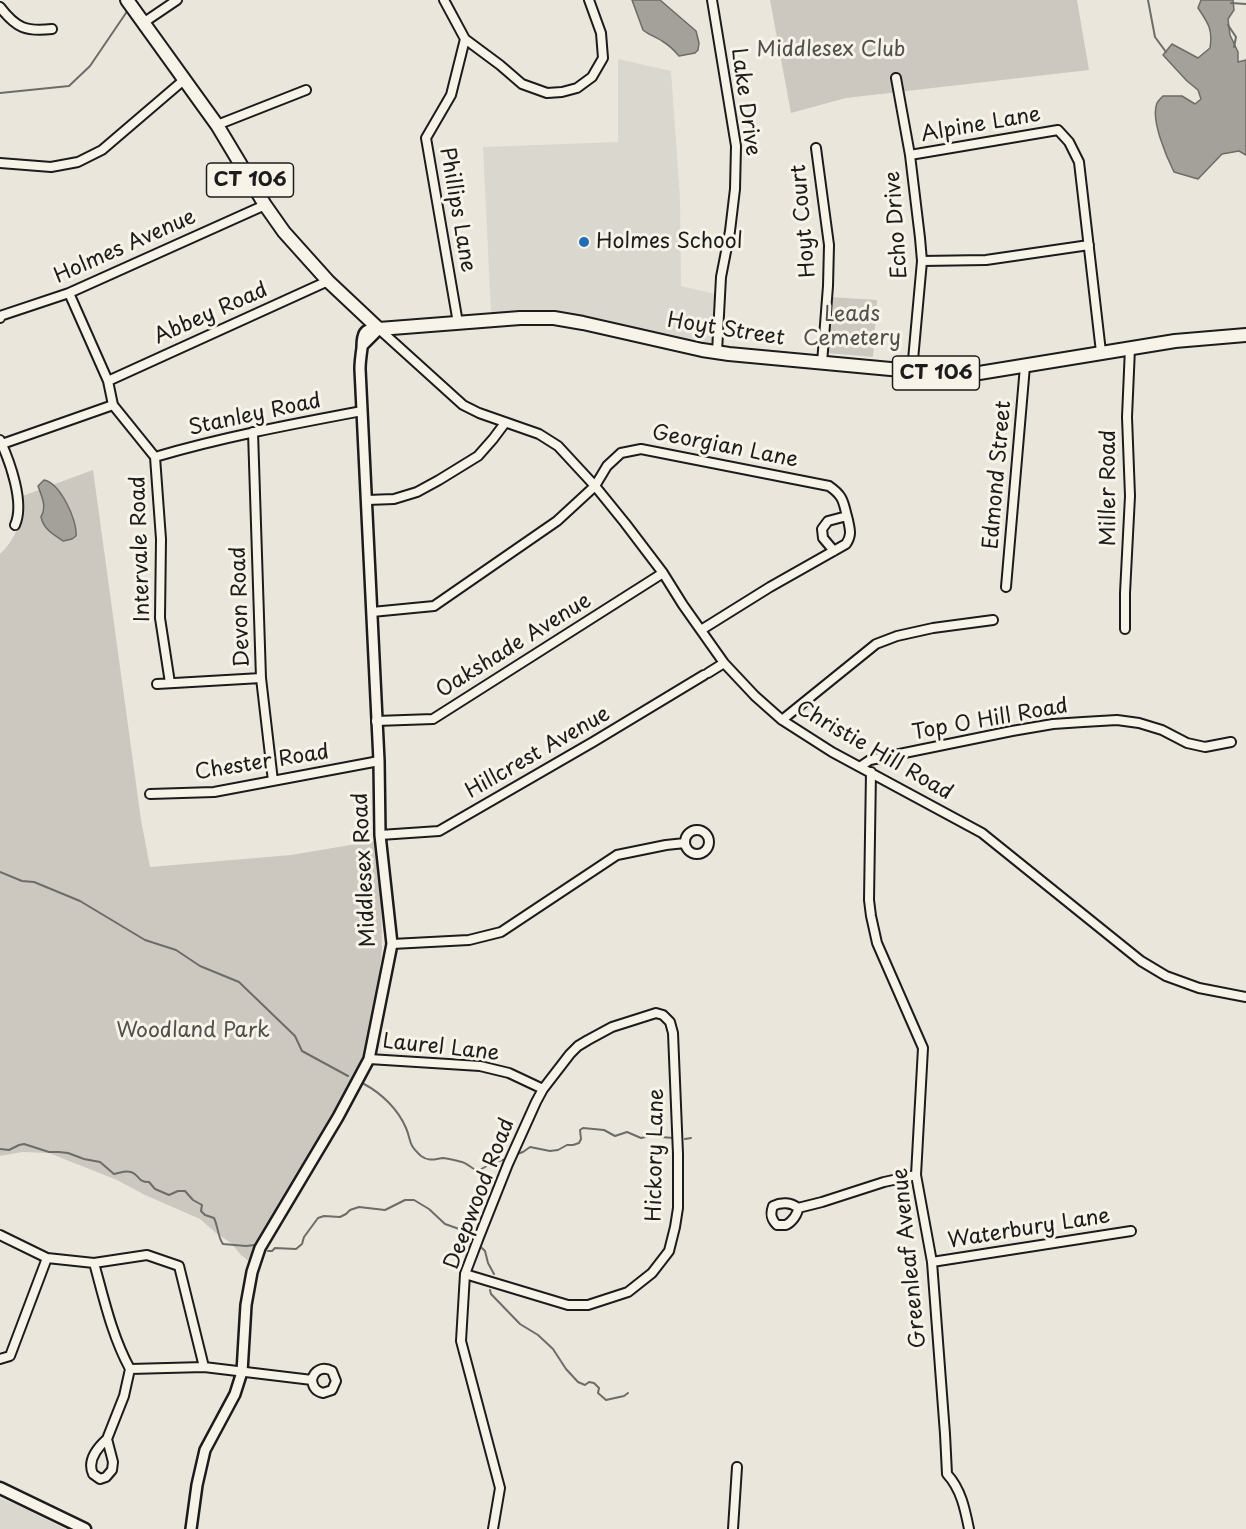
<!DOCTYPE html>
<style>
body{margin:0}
canvas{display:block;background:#eae6dc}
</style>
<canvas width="1246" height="1529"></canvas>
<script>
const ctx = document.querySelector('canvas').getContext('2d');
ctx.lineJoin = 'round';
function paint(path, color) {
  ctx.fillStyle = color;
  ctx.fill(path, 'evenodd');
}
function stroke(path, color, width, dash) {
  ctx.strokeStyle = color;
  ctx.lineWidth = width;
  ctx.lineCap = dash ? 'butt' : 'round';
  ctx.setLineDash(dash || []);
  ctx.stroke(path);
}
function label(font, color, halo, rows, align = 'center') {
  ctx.font = font + ' "Playpen Sans",sans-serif';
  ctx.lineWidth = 6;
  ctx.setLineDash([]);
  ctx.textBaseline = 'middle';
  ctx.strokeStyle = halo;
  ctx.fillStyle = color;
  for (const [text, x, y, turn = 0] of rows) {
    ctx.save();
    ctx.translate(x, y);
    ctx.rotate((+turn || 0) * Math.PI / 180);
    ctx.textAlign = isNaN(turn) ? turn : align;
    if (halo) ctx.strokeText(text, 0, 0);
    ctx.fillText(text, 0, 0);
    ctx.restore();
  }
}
const built = new Path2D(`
 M618 59 671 71 680 198 681 286 715 294 712 341 708 344 559 312 531 310 491 313 483 147 618 142Z
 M0 1498 22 1507 65 1529H0Z`);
const green = new Path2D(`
 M770 0H1077L1089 70 846 98 791 113Z
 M830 297 877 300 873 357 827 353Z
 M93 470 141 820 150 867 291 855 380 840 382 950 377 994 366 1057 256 1262H250L241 1255 231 1243 216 1233 200 1219 145 1195 117 1180 49 1153 22 1152 0 1156V554C16 539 24 519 20 497Z`);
const water = new Path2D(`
 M632 0H660L696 31 699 43 698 50 695 53 679 56C674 50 669 45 662 41 656 37 649 35 643 30Z
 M1201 0H1233L1234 10 1228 19 1230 35 1238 52V62L1246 60V155L1239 151 1222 154 1198 179 1174 172C1167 158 1150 119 1157 103 1158 101 1161 98 1163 96H1182L1195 104 1201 99 1198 90 1187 81 1163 55 1172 44 1198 58 1210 48C1213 29 1208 23 1198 8Z
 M44 480C60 483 78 521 76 536L72 539 63 541C53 534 44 530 41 517 47 507 42 497 38 486Z`);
const stream = new Path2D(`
 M1148 0 1155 37 1166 52
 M1231 3 1246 4
 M1228 25 1236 37 1234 47
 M0 93 69 86 90 66 128 10
 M0 872 22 881 34 882 80 901 145 940 176 950 200 966 239 982 295 1036 302 1051 348 1076
 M364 1084C381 1093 398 1109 406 1128 412 1142 407 1143 421 1156 429 1162 435 1159 443 1158 448 1158 457 1161 462 1162 467 1163 472 1169 478 1171L492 1163 506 1159
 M685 1139 691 1138
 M0 1149 9 1150 19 1145 24 1144 49 1152H59L68 1153 84 1159 100 1162 114 1174C120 1173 125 1170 131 1172 140 1175 137 1182 149 1182L155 1189 169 1195 178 1191H185L193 1200 202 1205 201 1211 205 1215 214 1218C218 1226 218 1238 223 1244L246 1246 255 1245
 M517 1154 523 1152 530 1147 550 1151 558 1150 567 1145H573L579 1143 581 1139 580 1130 583 1128 604 1130 615 1136 627 1132 641 1138 650 1136 673 1138
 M482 1248 485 1251 488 1263 494 1274
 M268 1251H272L275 1248 296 1249 302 1244 304 1237 318 1218 324 1216 340 1217 346 1214 350 1210 359 1207 385 1210 405 1200H414L429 1209 445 1224 462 1230 468 1241 471 1243
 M490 1290 491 1294 520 1324 538 1335 553 1349 566 1369 578 1382 585 1385 589 1382 594 1383 599 1388 598 1393 606 1400 624 1396 628 1393`);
const minor = new Path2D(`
 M444 0 465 39 451 95 426 138 458 323
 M712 0 736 146 735 189 730 231 721 277 717 352
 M0 7C16 28 26 32 52 29
 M143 23 177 0
 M465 39 500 65 522 84 547 93 562 92 577 88 592 77 603 58 601 33 589 0
 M896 78 910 155 920 238 922 261 912 371
 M217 125 306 90
 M816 148 829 245 828 286 822 363
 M910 155 1058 130 1069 142 1079 162 1101 352
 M0 163 51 167 78 162 102 150 185 79
 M922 261 986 260 1089 245
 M69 293 108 381 113 405 155 457 161 539 160 618 170 683
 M0 318V316L69 293 265 205
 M379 329 463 405 479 413 539 434 558 446 595 486 625 523 663 573 683 605 724 663 755 696 782 720 832 752 982 833 1141 961 1166 976 1199 988 1246 997
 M108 381 328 281
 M253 432 261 678 273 781
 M0 440C10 462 25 503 15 525
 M2 444 113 405
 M155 457C223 437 293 424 362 411
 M367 500 394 499 417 492 439 480 478 456 493 439 505 423
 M834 551 823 538 822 529 828 521 847 516
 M1006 587 1025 366
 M372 612 434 606 557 521 595 486 607 466 621 453 641 449 829 486C845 497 843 503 848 520 850 530 852 535 846 544L770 587 701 630
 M1125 629V593L1130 496 1127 417 1130 348
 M708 673 724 663
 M157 684 261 678
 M782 720 876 644 897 636 933 628 993 620
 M376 721 433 719 663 573
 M861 766 870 760 1012 731 1053 724 1083 722 1117 720 1139 723 1162 730 1187 743 1205 747 1231 742
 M871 772 869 900 871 916 877 943 923 1048 916 1175 932 1262 945 1434 947 1474C961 1489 965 1509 969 1529
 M150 794 214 792 379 761
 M685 842a12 12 0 1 1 24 0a12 12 0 1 1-24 0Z
 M380 835 439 831 593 742 704 675
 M392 944 469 940 501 932 617 855 666 845 685 843
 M369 1059 480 1066 509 1073 543 1089
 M798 1208C791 1202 781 1202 773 1206 770 1214 771 1219 777 1225H786C792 1222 798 1214 798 1208L822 1202 884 1182 916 1175
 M0 1235 47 1258 10 1356 0 1359
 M47 1258 94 1263 147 1255 179 1266 204 1367
 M932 1262 1131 1231
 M94 1263C104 1299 112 1336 130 1369
 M465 1274 568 1305H588L628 1292 652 1273 669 1251 675 1227 678 1208V1154L673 1033 670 1022 663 1015 656 1013 612 1027 588 1040 578 1046 570 1054 543 1089 536 1102 508 1164 479 1237 465 1274 461 1341 500 1488 493 1529
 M130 1369 204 1367 312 1380C314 1370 323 1366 332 1371L336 1381 332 1390 323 1393C316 1391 313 1388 312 1380
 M107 1439C97 1448 87 1461 93 1474L100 1479 106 1477 112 1470 113 1462 107 1439 124 1396 130 1369
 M733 1529 737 1467`);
const tertiary = new Path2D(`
 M362 346 379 329
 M191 1529 197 1485 205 1450 235 1394 242 1372 246 1305 252 1272 260 1248 338 1117 369 1059 392 944 380 835 379 761 360 369C360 362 361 355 362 348 362 335 363 327 379 329`);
const secondary = new Path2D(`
 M0 1488 85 1529`);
const primary = new Path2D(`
 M127 0 217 125 265 205 284 232 328 281 379 329 520 318H554L583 323 702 350 729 354 912 371 973 374 1175 341 1246 335`);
const markers = [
 [584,242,6,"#1f6fb2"]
];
const shields = [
 [250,180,87],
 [936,373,87]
];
const shieldNames = [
 ["CT 106",250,180],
 ["CT 106",936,373]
];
const parkNames = [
 ["Middlesex Club",831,50],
 ["Leads",852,315],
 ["Cemetery",852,339],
 ["Woodland Park",193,1031]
];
const streetNames = [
 ["Lake Drive",745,102,82],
 ["Alpine Lane",981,125,-10],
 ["Phillips Lane",457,210,80],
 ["Hoyt Court",804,221,-95],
 ["Echo Drive",897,225,-94],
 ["Holmes Avenue",125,247,-24],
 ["Abbey Road",211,314,-24],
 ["Hoyt Street",726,330,9],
 ["Stanley Road",255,415,-12],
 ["Georgian Lane",725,447,11],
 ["Edmond Street",998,475,-85],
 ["Miller Road",1109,488,-90],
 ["Intervale Road",141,549,-92],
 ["Devon Road",241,607,-92],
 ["Oakshade Avenue",514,646,-32],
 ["Top O Hill Road",990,720,-10],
 ["Christie Hill Road",874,751,30],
 ["Hillcrest Avenue",538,753,-30],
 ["Chester Road",262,763,-9],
 ["Middlesex Road",365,870,-93],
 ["Laurel Lane",441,1048,6],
 ["Hickory Lane",656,1155,-89],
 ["Deepwood Road",480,1194,-69],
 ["Waterbury Lane",1029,1229,-9],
 ["Greenleaf Avenue",910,1258,-96]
];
const poiNames = [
 ["Holmes School",596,242]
];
paint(built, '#dad7ce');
paint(green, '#ccc8c0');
paint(water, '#a3a19a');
stroke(water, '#6d6c68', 1.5);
stroke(stream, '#6d6c68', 2);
stroke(minor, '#1c1c1c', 12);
stroke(tertiary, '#1c1c1c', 14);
stroke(secondary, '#1c1c1c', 15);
stroke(primary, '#1c1c1c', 16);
stroke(minor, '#f7f3e8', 8);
stroke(tertiary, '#f7f3e8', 9);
stroke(secondary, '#f7f3e8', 10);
stroke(primary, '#f7f3e8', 12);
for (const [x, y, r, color] of markers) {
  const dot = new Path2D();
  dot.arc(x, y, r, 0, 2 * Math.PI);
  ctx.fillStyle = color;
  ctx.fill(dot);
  stroke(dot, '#f7f3e8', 2);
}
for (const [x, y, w] of shields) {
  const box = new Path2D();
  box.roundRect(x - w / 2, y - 17, w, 34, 4.5);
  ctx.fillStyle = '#f7f3e8';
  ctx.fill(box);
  stroke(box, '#1c1c1c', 1.5);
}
label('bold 20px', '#1c1c1c', null, shieldNames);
label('21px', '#51504d', '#f7f3e8', parkNames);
label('21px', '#1c1c1c', '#f7f3e8', streetNames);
label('21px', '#1c1c1c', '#f7f3e8', poiNames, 'left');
</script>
